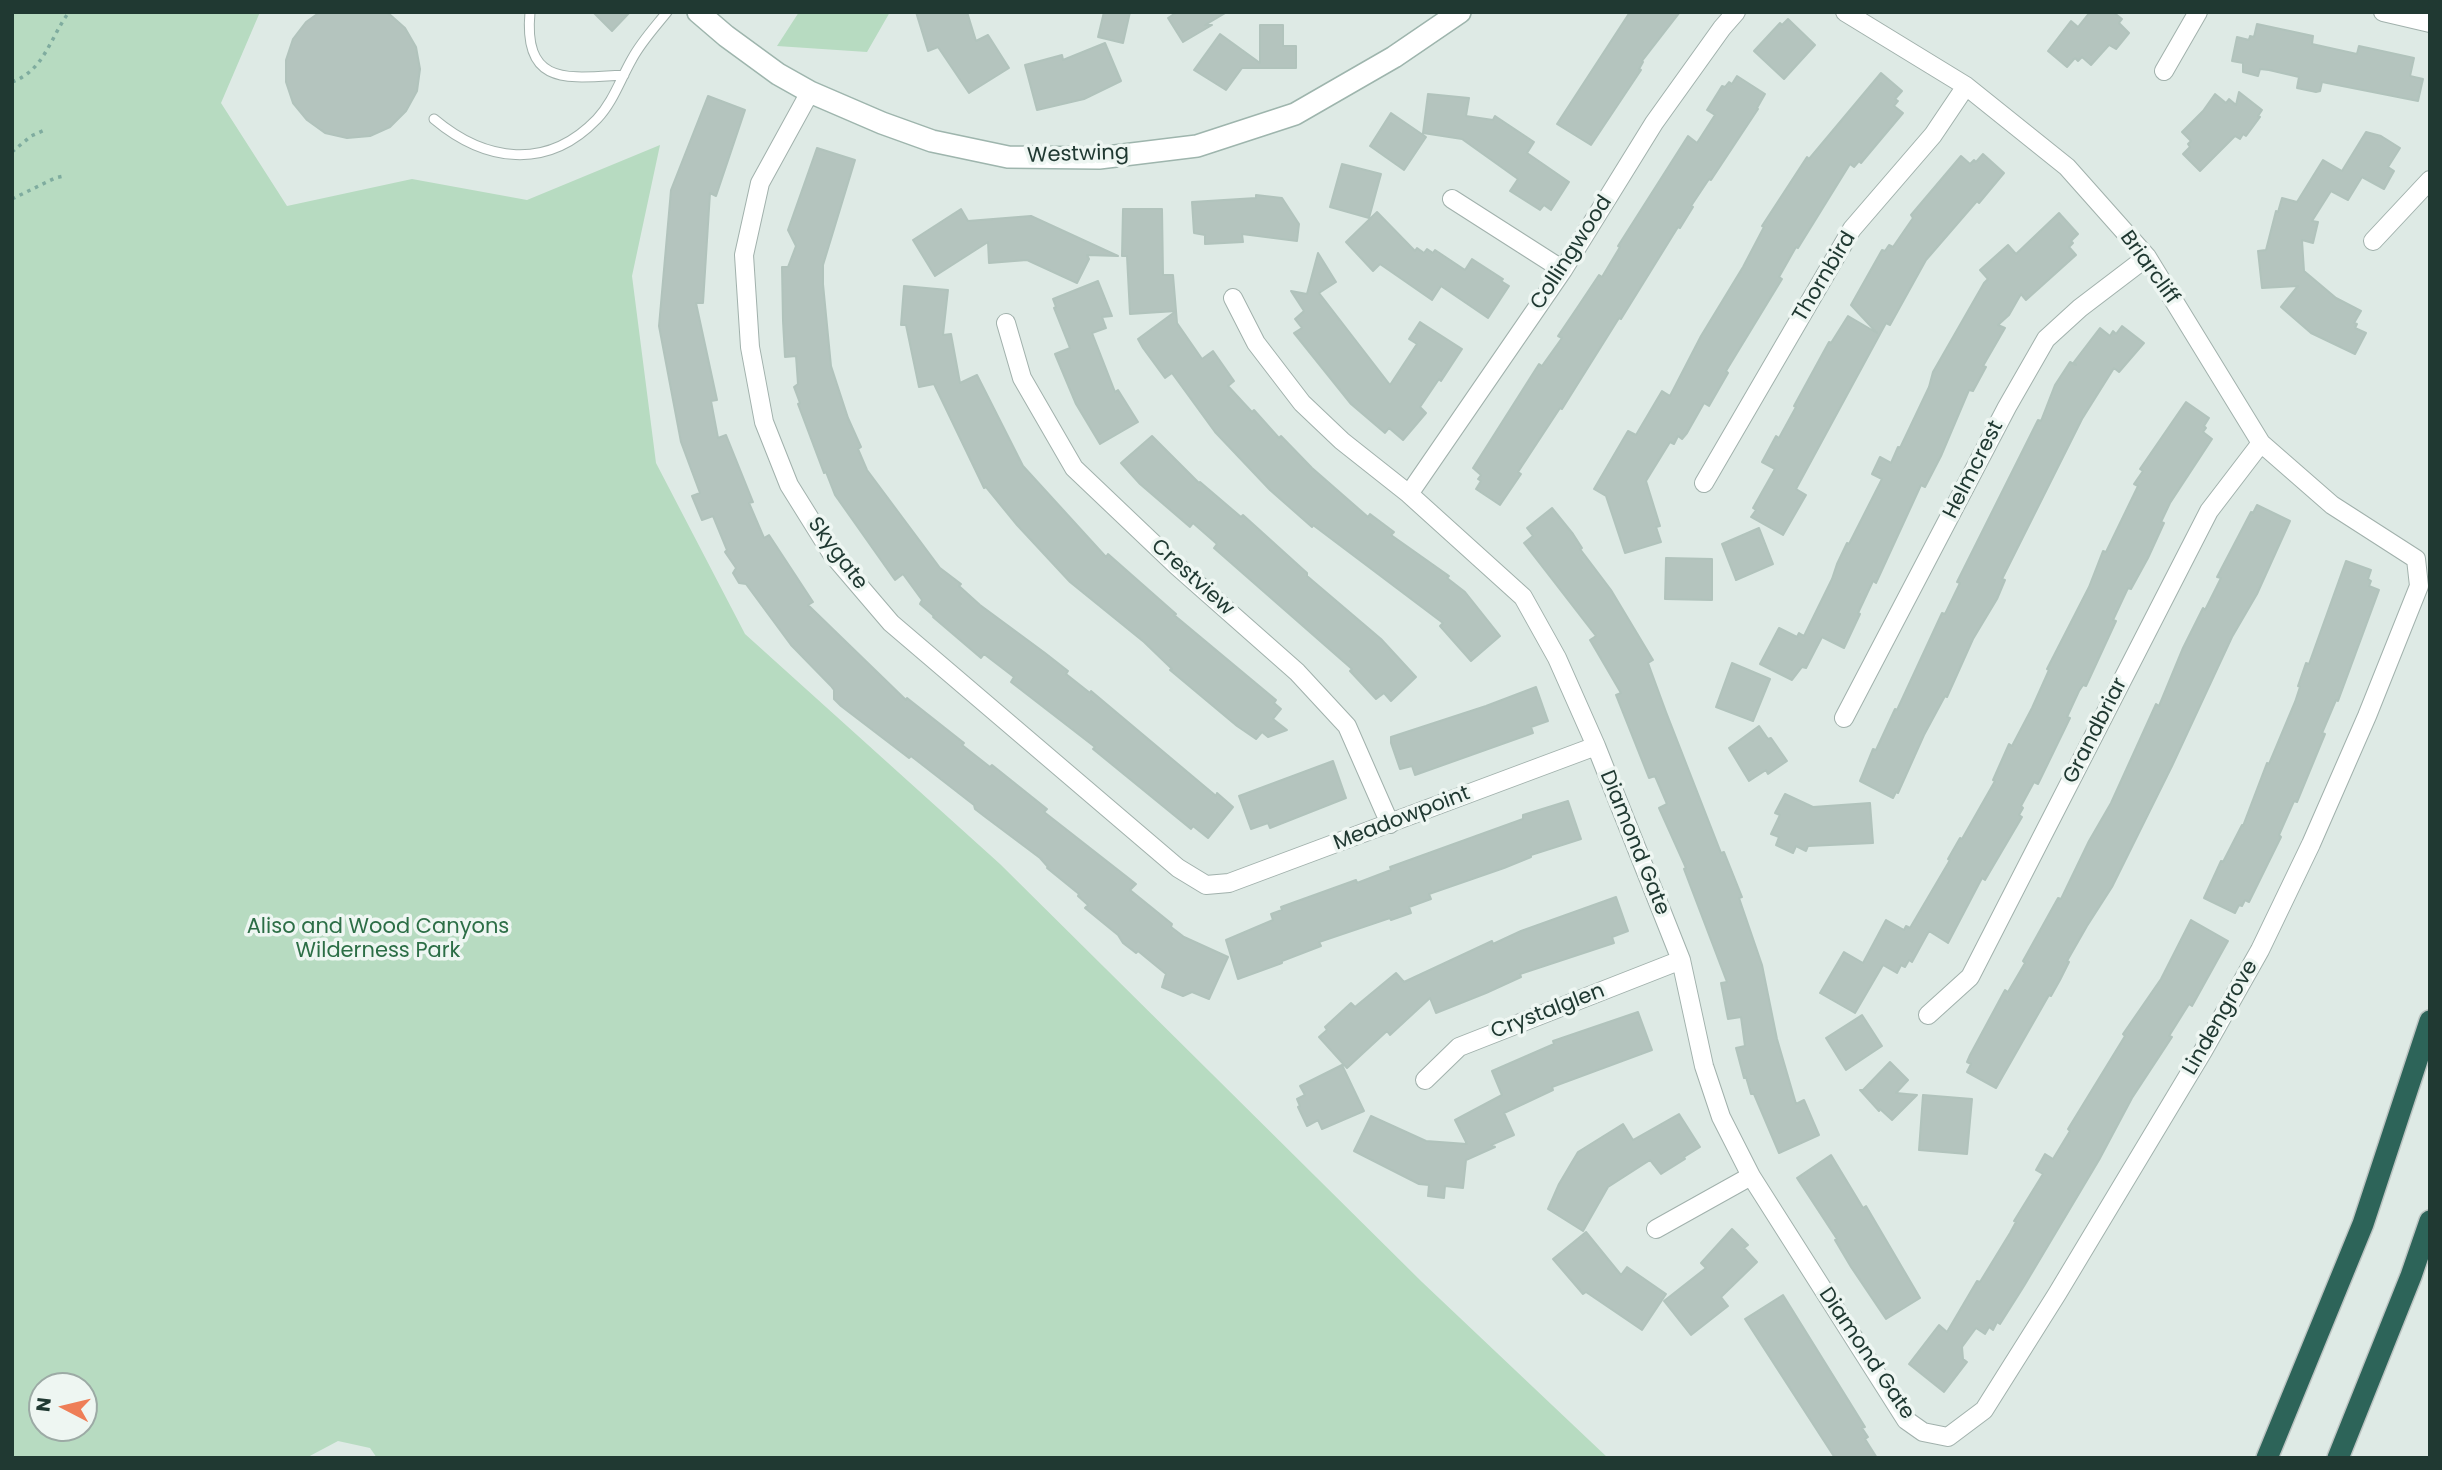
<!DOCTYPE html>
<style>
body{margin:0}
#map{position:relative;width:2442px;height:1470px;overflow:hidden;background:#deeae5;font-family:Poppins,sans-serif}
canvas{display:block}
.frame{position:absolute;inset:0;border:14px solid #203932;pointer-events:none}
.north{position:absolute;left:28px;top:1372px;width:70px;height:70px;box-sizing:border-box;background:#eef6f2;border:2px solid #9caaa5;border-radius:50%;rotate:277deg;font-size:19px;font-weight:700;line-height:28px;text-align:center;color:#203932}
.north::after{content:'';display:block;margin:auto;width:24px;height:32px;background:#ee7e57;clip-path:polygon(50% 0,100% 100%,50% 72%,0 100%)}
</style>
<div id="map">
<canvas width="2442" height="1470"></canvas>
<div class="frame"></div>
<div class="north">N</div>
</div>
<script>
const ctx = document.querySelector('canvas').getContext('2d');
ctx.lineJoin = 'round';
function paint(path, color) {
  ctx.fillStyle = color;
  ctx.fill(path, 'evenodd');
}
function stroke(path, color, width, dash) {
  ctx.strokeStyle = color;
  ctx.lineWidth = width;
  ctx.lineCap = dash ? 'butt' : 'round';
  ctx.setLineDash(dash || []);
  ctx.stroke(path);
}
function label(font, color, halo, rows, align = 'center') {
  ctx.font = font + ' Poppins,sans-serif';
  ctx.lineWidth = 7;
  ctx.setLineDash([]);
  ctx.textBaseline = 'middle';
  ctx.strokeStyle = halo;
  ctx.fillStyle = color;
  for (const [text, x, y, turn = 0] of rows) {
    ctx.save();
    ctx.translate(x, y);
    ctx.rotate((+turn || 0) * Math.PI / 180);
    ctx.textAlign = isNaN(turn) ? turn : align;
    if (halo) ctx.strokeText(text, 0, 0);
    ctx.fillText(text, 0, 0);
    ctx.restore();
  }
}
const green = new Path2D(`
 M12 12H260L221 103 287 206 412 179 527 200 660 145 632 276 656 463 745 634 1000 864 1422 1282 1608 1458H377L370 1448 338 1441 306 1458H12ZM42 1386H84V1428H42Z
 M799 12H890L867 52 777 46Z`);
const building = new Path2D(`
 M320 12H387L405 28 416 47 420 69 417 91 406 111 390 127 370 136 347 138 325 133 307 120 293 103 286 82V60L293 39 306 22Z
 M593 12H630L612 31Z
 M916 12H967L976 41 988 35 1009 68 969 93 938 47 928 51Z
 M1104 12H1130L1123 43 1098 37Z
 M1177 12H1227L1205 25H1212L1183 42 1168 18Z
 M1630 12H1680L1642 61 1643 62 1639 69 1641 70 1591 145 1557 124Z
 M2090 12H2113L2122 19 2119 23 2129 33 2116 49 2109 45 2091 65 2082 57 2078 61 2075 58 2067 67 2048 51 2071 21 2078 27Z
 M1788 19 1815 45 1784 79 1754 51 1780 23 1782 25Z
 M2257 24 2313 36 2312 44 2357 54 2359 46 2414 58 2410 76 2423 79 2418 101 2322 82 2320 91 2316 92 2297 88 2299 77 2269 70 2260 69 2258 76 2243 72V63L2232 61 2237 37 2249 40 2250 36 2254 37Z
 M1260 25H1283V46H1296V68H1242L1226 90 1194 70 1220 34 1260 63Z
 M1105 43 1121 81 1084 99 1037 110 1025 65 1062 55 1063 60Z
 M1881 73 1902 91 1895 99 1898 101 1894 106 1903 113 1861 163 1859 161 1854 167 1850 164 1798 248 1796 247 1779 277 1782 279 1726 371 1728 373 1709 406 1704 403 1687 433 1682 439 1678 436 1674 444 1670 442 1646 481 1660 526 1656 527 1661 542 1625 553 1606 496 1594 489 1628 431 1636 435 1662 391 1670 396 1701 336 1743 267 1764 227 1762 226 1807 157 1809 159Z
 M1737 76 1765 94 1757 108 1758 109 1711 180 1709 179 1691 206 1693 207 1680 228 1678 227 1621 319 1619 318 1562 409 1560 408 1518 472 1521 474 1500 505 1476 489 1481 481 1478 479 1481 475 1473 468 1539 364 1542 366 1562 338 1558 336 1579 305 1599 275 1602 277 1620 247 1618 246 1688 136 1697 143 1715 115 1707 110 1722 86 1725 87 1729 82 1732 84Z
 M2239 92 2262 110 2258 116 2260 117 2246 136 2243 134 2240 139 2235 136 2200 171 2183 154 2190 147 2188 144 2191 141 2182 132 2203 111 2215 94 2226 103 2229 99 2236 105Z
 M1428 94 1469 98 1466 116 1493 120 1495 116 1534 142 1527 153 1569 182 1551 210 1544 205 1540 210 1510 191 1518 179 1462 139 1423 133Z
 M708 96 745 110 716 196 710 193 703 303H696L717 400 711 401 718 438 726 435 753 502 749 503 764 538 769 535 813 602 808 605 906 700 907 698 964 743 962 745 990 767 992 765 1047 809 1044 812 1136 884 1130 890 1172 924 1171 927 1184 937 1228 957 1209 999 1192 992 1183 996 1162 987 1166 974 1138 951 1136 953 1123 943 1118 935 1085 908 1088 905 1078 896 1079 894 1047 868 1048 867 1040 858 984 816 975 809 974 805 911 756 909 758 841 706 834 699V690L831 686 791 645 746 584 739 583 733 573 736 568 725 552 727 550 713 516 702 520 692 496 700 493 681 442 659 326 671 190Z
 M1391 113 1426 137 1404 170 1370 146Z
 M2366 132 2381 136 2400 148 2388 167 2394 171 2384 189 2362 177 2348 200 2331 191 2312 221 2318 222 2313 243 2302 240 2304 271 2336 298 2361 311 2354 323 2357 324 2355 328 2366 333 2355 354 2311 333 2281 307 2298 286 2262 288 2258 251 2266 250 2276 211 2278 212 2282 198 2297 202 2323 160 2342 171Z
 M817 148 855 160 823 265V284L831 366 848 418 861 447 858 449 867 470 940 568 961 584 959 586 980 605 1045 653 1068 671 1066 674 1090 693 1091 691 1216 796 1217 793 1233 807 1208 838 1193 826 1191 829 1093 749 1095 747 1011 682 1014 677 984 654 981 658 933 617 934 616 920 604 922 600 903 574 895 580 835 495 826 472 824 473 798 404 800 403 794 387 798 384 796 356 785 357 783 321 782 267H788L796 246 788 230Z
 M1983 154 2004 173 1979 203 1977 201 1926 260 1890 325 1886 323 1796 489 1806 495 1783 535 1751 517 1756 510 1753 508 1775 469 1762 462 1776 436 1779 438 1796 407 1794 406 1829 342 1831 343 1848 316 1877 333 1851 305 1882 250 1885 251 1889 245 1893 247 1913 218 1911 215 1961 156 1970 164 1974 160 1976 162Z
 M1342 164 1381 174 1369 218 1330 207Z
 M1256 195 1282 198 1299 224 1297 241 1242 234 1243 242 1205 244V235L1194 233 1192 202 1256 198Z
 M961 209 968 221 1031 216 1118 256 1087 255 1089 259 1077 283 1027 260 989 263 988 242 935 276 913 240Z
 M1123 209H1162L1163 275H1173L1176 311 1130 314 1127 256H1122Z
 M1377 212 1415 251 1417 248 1424 253 1427 249 1433 253 1435 250 1465 270 1472 259 1503 279 1501 281 1509 286 1488 318 1441 286 1432 300 1380 264 1373 271 1346 242Z
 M2059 213 2078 234 2071 241 2073 243 2069 247 2076 255 2026 300 2021 294 2009 315 1998 325 2005 328 1983 366 1986 367 1973 391 1969 390 1941 456 1925 487 1921 485 1876 583 1873 581 1858 613 1860 614 1844 648 1822 637 1806 668 1802 667 1792 680 1760 664 1779 628 1797 637 1799 633 1804 636 1832 579 1837 564 1847 543 1849 544 1882 479 1872 474 1880 457 1891 463 1898 447 1900 448 1929 387 1933 372 1984 283 1988 279 1980 270 2008 245 2016 254Z
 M1318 253 1336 282 1319 293 1390 385 1417 344 1409 339 1420 322 1462 349 1441 381 1439 379 1420 407 1426 413 1403 440 1389 428 1385 433 1351 404 1294 333 1302 328 1295 319 1304 311 1291 291 1307 294Z
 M1098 281 1112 316 1102 317 1106 328 1092 333 1115 392 1118 390 1138 422 1100 444 1076 404 1055 354 1070 348 1054 308 1056 307 1053 299Z
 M904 286 948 290 943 335 951 334 960 383 977 375 1023 466 1106 557 1108 554 1176 614 1174 615 1276 700 1274 703 1281 709 1273 719 1287 730 1268 737 1262 732 1256 739 1237 726 1170 670 1172 669 1144 642 1070 582 1017 525 986 487 984 488 934 384 919 387 906 325H901Z
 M1176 311 1177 323 1202 359 1213 351 1234 381 1228 386 1252 412 1254 410 1279 438 1281 436 1312 468 1368 517 1370 514 1394 532 1391 535 1449 576 1447 578 1465 592 1500 636 1471 661 1440 626 1443 623 1313 525 1312 527 1270 490 1215 432 1172 373 1165 378 1143 348 1138 339Z
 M2122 326 2144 343 2119 372 2114 368 2082 419 2002 579 2005 580 1997 599 1973 639 1947 697 1945 696 1924 735 1898 793 1896 792 1893 798 1860 781 1873 749 1876 750 1895 709 1897 710 1942 613 1945 614 1960 583 1957 582 2038 420 2041 421 2055 385 2070 362 2076 365 2074 362 2100 328 2110 336 2113 331 2116 334Z
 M2186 402 2209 418 2204 426 2206 428 2203 432 2212 439 2170 503 2161 522 2164 523 2148 558 2131 589 2128 588 2113 620 2116 621 2086 686 2083 685 2079 691 2067 717 2070 718 2038 784 2034 782 2021 806 2023 808 2019 815 2022 817 1985 880 1982 878 1948 943 1929 931 1912 962 1909 960 1905 967 1901 965 1897 973 1883 965 1855 1013 1820 993 1844 952 1863 963 1886 920 1904 930 1906 926 1910 928 1950 860 1948 859 1960 838 1962 839 1995 781 1993 780 2009 744 2012 746 2032 708 2049 670 2047 669 2089 587 2103 551 2106 552 2138 486 2134 484 2143 471 2140 469Z
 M1152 436 1199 483 1200 482 1241 517 1243 515 1307 573V576L1381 639 1416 677 1391 701 1384 693 1376 699 1350 671 1352 669 1214 548 1217 544 1193 523 1190 527 1140 484 1121 463Z
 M2257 505 2290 521 2257 594 2232 637 2172 766 2112 887 2087 926 2067 961 2069 962 2060 980 2051 996 2049 995 1996 1088 1967 1072 1971 1064 1967 1062 1970 1055 2005 990 2008 992 2025 963 2023 961 2058 898 2061 899 2089 841 2111 803 2156 704 2159 706 2183 648 2203 608 2205 610 2221 578 2217 577 2251 512 2253 513Z
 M1552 508 1573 534 1582 548 1580 549 1611 590 1653 660 1648 663 1666 712 1721 853 1724 852 1742 897 1739 898 1762 965 1777 1039 1796 1104 1804 1100 1819 1135 1779 1153 1754 1094H1751L1746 1077 1744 1078 1736 1048 1745 1046 1741 1017 1728 1019 1721 983 1727 982 1684 869 1686 868 1659 808 1667 804 1655 776 1649 778 1616 695 1621 693 1590 640 1596 636 1524 543 1533 536 1527 528Z
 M1759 528 1773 564 1736 580 1722 544Z
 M1666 558 1712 559V600L1665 599Z
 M2346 561 2371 570 2368 579 2371 581 2369 586 2379 590 2338 701 2336 700 2322 733 2325 734 2297 802 2294 801 2279 835 2281 837 2249 902 2245 900 2242 906 2239 905 2235 913 2204 898 2221 861 2223 862 2242 825 2243 826 2267 763 2269 764 2295 702 2300 687 2298 686 2306 663 2309 664Z
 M1732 663 1770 679 1753 721 1716 707Z
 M1536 687 1548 721 1531 727 1533 733 1415 775 1412 766 1400 769 1391 743V737L1486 706Z
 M1759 726 1768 739 1771 738 1787 761 1768 774 1766 770 1749 781 1729 748Z
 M1333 761 1346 798 1270 828 1268 823 1251 829 1239 796Z
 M1785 794 1813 807 1870 803 1873 843 1808 846 1806 851 1796 846 1793 853 1776 845 1779 837 1771 834 1780 815 1775 813Z
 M1568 801 1581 839 1531 855V857L1504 868 1429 894 1431 899 1409 907 1411 913 1391 920 1390 918 1319 942 1321 946 1282 961V963L1238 979 1226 940 1273 920 1271 914 1282 910 1281 907 1356 880 1357 883 1391 870 1390 867 1523 819V815Z
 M1616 897 1628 931 1612 937 1614 943 1520 974 1521 977 1486 993 1436 1013 1430 998 1390 1035 1387 1031 1347 1068 1319 1037 1327 1030 1325 1027 1351 1003 1355 1007 1396 973 1404 982 1492 941 1493 944 1521 931Z
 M2191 920 2228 941 2192 1006 2189 1004 2169 1036 2172 1037 2132 1098 2099 1160 2024 1286 2000 1324 1997 1322 1993 1330 1989 1327 1985 1334 1976 1328 1962 1347 1963 1359 1967 1362 1944 1392 1909 1364 1939 1325 1947 1332 1977 1281 1980 1282 2010 1233 2016 1222 2014 1221 2043 1174 2036 1170 2045 1154 2053 1159 2070 1131 2068 1129 2125 1036 2123 1034 2161 979Z
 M1638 1012 1652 1050 1552 1087 1553 1090 1504 1113 1514 1135 1491 1145 1495 1147 1466 1160 1463 1188 1445 1186 1444 1198 1428 1196 1429 1185 1419 1184 1354 1151 1371 1116 1426 1141 1467 1144 1455 1120 1502 1095 1492 1071 1554 1044 1553 1041Z
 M1862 1015 1882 1046 1846 1070 1826 1038Z
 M1890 1062 1908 1080 1896 1093 1917 1095 1892 1120 1880 1109 1879 1111 1860 1090H1863Z
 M1342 1065 1364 1111 1322 1129 1318 1120 1307 1126 1298 1107 1300 1106 1297 1099 1305 1095 1300 1086Z
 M1923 1095 1972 1099 1967 1154 1919 1150Z
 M1679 1114 1700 1147 1684 1157 1685 1159 1661 1174 1650 1160 1608 1187 1583 1231 1548 1209 1559 1184 1578 1152 1623 1124 1633 1140Z
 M1831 1155 1863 1208 1866 1206 1920 1298 1886 1319 1851 1267 1835 1240 1837 1239 1797 1178Z
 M1732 1229 1748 1245 1744 1248 1757 1262 1721 1297 1728 1306 1691 1335 1664 1301 1706 1268 1701 1263Z
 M1586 1232 1621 1275 1627 1267 1666 1294 1642 1330 1586 1292 1583 1294 1553 1259Z
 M1783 1295 1865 1427 1862 1428 1868 1437 1865 1439 1877 1458H1835L1745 1319Z`);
const path = new Path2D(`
 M12 82C44 71 51 36 69 12
 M12 152 31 136 47 129
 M12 199 55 178 64 176`);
const lane = new Path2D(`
 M530 12C523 87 568 78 624 75
 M434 119C485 162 547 171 597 119 613 102 620 80 632 59 641 42 655 27 667 12`);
const street = new Path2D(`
 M2383 12 2430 23
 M2164 71 2198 12
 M810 92 760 183 744 255 750 347 764 422 789 485 832 554 891 623 1178 868 1206 885 1229 883 1596 746
 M1452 199 1563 270
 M2373 241 2430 180
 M1233 298 1256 343 1302 403 1342 441 1409 494 1523 597 1557 658 1596 746 1681 960 1704 1066 1721 1117 1751 1176 1906 1420 1923 1432 1948 1437 1984 1410 2057 1294 2203 1051 2260 950 2311 844 2367 716 2419 586 2416 559 2332 505 2261 443 2147 257 2067 167 1966 86 1845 12
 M1006 323 1022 378 1074 468 1177 566 1297 672 1347 726 1390 824
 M1704 483 1852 229 1933 135 1966 86
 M1409 494 1563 270 1654 123 1722 28 1736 12
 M1844 718 2007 407 2046 339 2080 308 2147 257
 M1928 1015 1970 977 2209 511 2261 443
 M1425 1080 1459 1047 1681 960
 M1656 1229 1751 1176`);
const secondary = new Path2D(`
 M698 12 726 36 778 74 810 92 882 123 932 141 1008 157 1099 158 1197 146 1295 114 1394 57 1460 12`);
const highway = new Path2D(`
 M2267 1458 2363 1224 2430 1021
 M2338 1458 2411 1276 2430 1221`);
const streetNames = [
 ["Westwing",1078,155,-2],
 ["Collingwood",1572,253,-57],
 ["Briarcliff",2149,268,54],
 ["Thornbird",1825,277,-59],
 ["Helmcrest",1974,470,-63],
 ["Skygate",837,554,53],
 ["Crestview",1192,578,42],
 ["Grandbriar",2096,731,-63],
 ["Meadowpoint",1402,819,-21],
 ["Diamond Gate",1634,843,68],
 ["Crystalglen",1548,1012,-21],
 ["Lindengrove",2221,1018,-60],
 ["Diamond Gate",1866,1354,56]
];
const parkNames = [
 ["Aliso and Wood Canyons",378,928],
 ["Wilderness Park",378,952]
];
paint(green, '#b7dbc1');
paint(building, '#b4c4be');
stroke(building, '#b1c3bc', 2);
stroke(lane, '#a1b1ac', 11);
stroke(street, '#a1b1ac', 20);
stroke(secondary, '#9eb5ad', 24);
stroke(highway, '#bcc4c2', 24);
stroke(path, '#7fac9f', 3.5, [3.5, 5]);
stroke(lane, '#fff', 9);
stroke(street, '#fff', 18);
stroke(secondary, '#fff', 21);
stroke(highway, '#2d6459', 21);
label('21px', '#203932', '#eef6f2', streetNames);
label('21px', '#2c6e46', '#eef6f2', parkNames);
</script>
